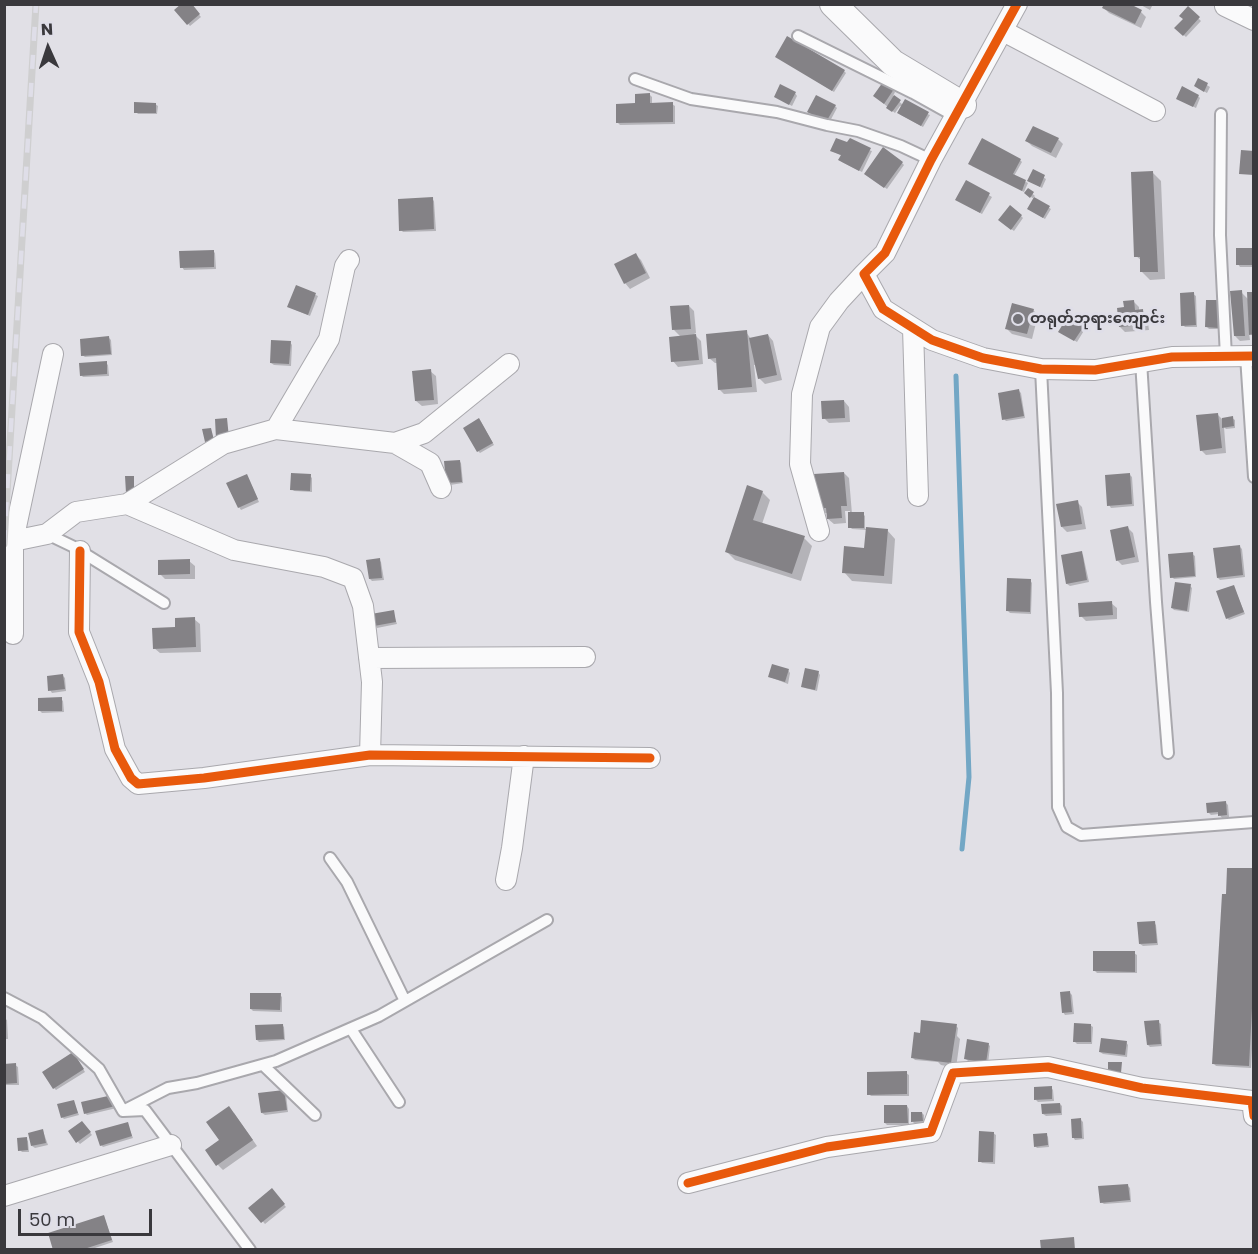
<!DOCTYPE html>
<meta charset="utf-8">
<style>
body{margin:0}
#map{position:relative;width:1258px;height:1254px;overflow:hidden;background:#e1e0e6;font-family:Poppins,sans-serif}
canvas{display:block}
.frame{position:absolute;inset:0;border:6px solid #3a393d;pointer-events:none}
.north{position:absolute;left:18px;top:18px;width:60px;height:60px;-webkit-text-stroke:4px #dfdee8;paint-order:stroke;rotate:357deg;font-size:16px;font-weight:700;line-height:24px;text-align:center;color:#3a393d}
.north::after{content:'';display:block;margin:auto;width:21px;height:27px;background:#3a393d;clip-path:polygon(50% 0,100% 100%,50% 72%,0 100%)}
.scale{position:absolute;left:18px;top:1209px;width:134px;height:27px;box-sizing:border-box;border:3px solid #3a393d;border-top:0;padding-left:8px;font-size:18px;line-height:21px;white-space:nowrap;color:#3a393d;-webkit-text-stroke:4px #dfdee8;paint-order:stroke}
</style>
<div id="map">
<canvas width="1258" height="1254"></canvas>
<div class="frame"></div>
<div class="north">N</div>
<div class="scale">50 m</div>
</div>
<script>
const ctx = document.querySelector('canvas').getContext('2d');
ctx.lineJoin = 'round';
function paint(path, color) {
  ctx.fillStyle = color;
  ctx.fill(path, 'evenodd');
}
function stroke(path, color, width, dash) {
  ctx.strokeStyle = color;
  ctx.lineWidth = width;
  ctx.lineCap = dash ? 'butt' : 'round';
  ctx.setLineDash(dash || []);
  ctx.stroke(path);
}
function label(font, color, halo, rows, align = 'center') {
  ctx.font = font + ' Poppins,"Noto Sans Myanmar",sans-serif';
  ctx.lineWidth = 6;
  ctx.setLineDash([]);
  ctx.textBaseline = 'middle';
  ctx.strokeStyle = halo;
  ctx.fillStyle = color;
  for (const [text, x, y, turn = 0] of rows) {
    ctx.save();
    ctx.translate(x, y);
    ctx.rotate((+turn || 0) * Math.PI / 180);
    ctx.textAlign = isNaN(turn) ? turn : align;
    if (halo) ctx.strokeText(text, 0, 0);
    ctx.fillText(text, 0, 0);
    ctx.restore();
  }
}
const shadow = new Path2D(`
 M190 4 201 17 190 26 176 10Z
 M1126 4 1141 12 1146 17 1141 28 1109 13 1104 8Z
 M1139 4H1153L1150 10Z
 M1188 8 1201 21 1186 37 1176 28 1185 19Z
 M779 58 844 71 846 73 834 92Z
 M1199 80 1210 87 1207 93 1198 88Z
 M893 90 895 92 893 96 903 105 930 115 923 127 901 115 899 113 902 107 900 106 895 113 877 98Z
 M795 93 797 96 792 106 778 98Z
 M650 95 652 97V104H672L675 106V124L620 125 618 123Z
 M1198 96 1200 98 1196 108 1180 100Z
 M155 104 158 106 157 114H138L136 112Z
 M835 106 837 108 829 123 811 114Z
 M1058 139 1063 144 1056 158 1032 146 1027 141Z
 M847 144 872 151 862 172 842 162 840 160 842 156 834 152Z
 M1020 160 1022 162 1014 176 1028 183 1024 192 972 166Z
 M902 163 904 165 887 189 868 175Z
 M1034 171 1046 179 1042 188 1031 182Z
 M1153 173 1161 181 1165 279 1150 280 1142 272V261L1136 256Z
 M966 182 992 197 982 214 957 200Z
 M1028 190 1035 196 1033 198 1051 209 1045 219 1028 209 1034 199 1028 195Z
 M432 199 434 201 436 231 403 232 401 230Z
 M1021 216 1023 218 1014 231 1002 222Z
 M1254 249V267H1240L1238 264Z
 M213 251 215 253 216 269 184 270 182 267Z
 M636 255 641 260 650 278 630 289 625 283Z
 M297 287 318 296 310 316 291 308Z
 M1241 292 1248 299 1254 293V337L1249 333 1250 340 1240 341 1235 336Z
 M1193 294 1196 296 1197 327H1185L1183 325Z
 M1134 302 1139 307V311L1142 310 1147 316 1149 330 1125 332 1120 327 1125 309Z
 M1218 302 1220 329H1209L1207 327Z
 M689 306 694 311 696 333 694 334 701 341 703 364 678 367 673 361 681 337 674 330Z
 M1033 310 1038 315 1032 339 1012 334 1007 329Z
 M1083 327 1085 329 1077 342 1062 333Z
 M746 332 751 339 768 335 773 341 782 380 765 384 759 378 756 365H754L757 392 724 394 719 389 718 363H715L709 358Z
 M109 338 111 340 112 355 85 357 82 355Z
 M290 342 292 345 291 366 274 365 271 363Z
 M106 363 108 365 109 376 83 377 81 375Z
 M430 371 436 376 438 404 422 406 416 401Z
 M1019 391 1021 393 1025 418 1006 421 1004 419Z
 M844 401 849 407 850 422 829 423 824 418Z
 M1218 415 1222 419 1232 418 1235 420V428L1226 429 1224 427 1226 453 1206 455 1201 450Z
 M481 422 494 445 480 453 478 451Z
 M459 461 461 463 463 483 450 485 448 483Z
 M844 473 849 478 852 514H863L865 516V529L887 530 895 539 892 584 852 581 844 572 866 550 867 530 852 529 850 527V511H845L846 523 834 524 828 519V513H823L818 508Z
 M1130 475 1132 477 1134 506 1111 508 1109 505Z
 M247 476 259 502 241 510 239 507Z
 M310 476 312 478V492L294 491 292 489Z
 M762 492 770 500 762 524 804 538 812 546 801 581 735 560 727 552Z
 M1077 502 1082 507 1086 529 1067 532 1062 527Z
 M1128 528 1133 533 1139 562 1122 565 1117 560Z
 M1240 547 1242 549 1245 577 1220 580 1218 578Z
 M1081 553 1083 555 1089 582 1070 586 1067 584 1062 556Z
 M1192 554 1195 556 1196 577 1174 579 1172 577Z
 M379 560 381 562 384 580 372 581 370 579Z
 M189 561 195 566V579H165L160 574Z
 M1030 580 1032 583 1031 614 1010 613 1008 611Z
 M1190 586 1192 588 1189 612 1174 610 1172 608Z
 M1234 587 1245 614 1229 620 1227 618Z
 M1111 603 1117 608V619L1086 621 1081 616Z
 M393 612 397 624 377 628 375 625Z
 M194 619 200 624 201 652 160 653 154 648 177 629Z
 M788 670 790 673 788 684 770 677Z
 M818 672 820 675 817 691 805 688 803 686Z
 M63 676 65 678 66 691 52 693 50 690Z
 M61 699 63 701 64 712 42 713 40 711Z
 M1226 803 1228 805 1229 817 1222 818 1219 814 1211 815 1208 812Z
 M1254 869V1010L1251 1068 1216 1066 1214 1064 1228 896Z
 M1154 923 1156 925 1158 945 1143 946 1140 944Z
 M1134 953 1137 955V973H1097L1095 971Z
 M1070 993 1072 995 1074 1014 1065 1015 1063 1012Z
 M280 995 282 997V1012L253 1011 251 1009Z
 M4 1018 7 1020 8 1039H4Z
 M1158 1022 1161 1024 1162 1046 1150 1047 1148 1045Z
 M282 1025 284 1027 285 1040 259 1042 257 1040Z
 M1090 1025 1093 1027 1092 1044H1077L1075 1042Z
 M956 1026 958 1028 957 1036 960 1039 956 1068 941 1065 938 1062 915 1060 913 1058Z
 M1126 1042 1128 1045 1127 1057 1103 1054 1100 1052Z
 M988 1044 990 1046 988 1064 968 1061 966 1059Z
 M75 1056 85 1072 56 1090 54 1088Z
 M15 1065 18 1067 19 1085H6L4 1084Z
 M906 1073 909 1075V1096H871L869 1094Z
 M1051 1087 1053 1090 1054 1101 1038 1102 1036 1100Z
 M283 1091 286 1094 288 1112 265 1115 262 1113Z
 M118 1097 121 1107 87 1115 85 1113Z
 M73 1101 79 1115 64 1119 62 1117Z
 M1060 1104 1062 1106V1115L1046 1116 1043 1114Z
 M907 1106 909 1109V1125H887L885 1123Z
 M234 1113 257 1146 223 1170 218 1165 221 1141Z
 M922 1113 924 1115V1123L915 1124 912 1121Z
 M1081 1120 1083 1122 1084 1139 1075 1140 1073 1137Z
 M127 1123 133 1138 103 1147 101 1145Z
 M84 1125 92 1135 80 1144 78 1142Z
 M43 1131 48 1145 35 1148 32 1146Z
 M993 1133 996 1135 995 1164 982 1163 980 1161Z
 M1046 1134 1048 1137 1049 1147 1037 1148 1035 1146Z
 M26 1139 28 1141 29 1152H22L20 1150Z
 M1128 1186 1130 1188 1131 1202 1104 1204 1101 1202Z
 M271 1190 286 1207 265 1224 251 1208Z
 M104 1217 113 1242 89 1250H55Z`);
const stream = new Path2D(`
 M956 376 969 777 962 849`);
const building = new Path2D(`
 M181 4H192L200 14 187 25 174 10Z
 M1104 4H1130L1142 10 1135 24 1102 8Z
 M1188 6 1200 17 1183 36 1174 28 1183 19 1179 16Z
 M787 36 845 70 832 91 775 57Z
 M1198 78 1208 83 1204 92 1194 86Z
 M883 82 894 89 884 104 873 96Z
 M780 84 796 92 789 105 774 97Z
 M1182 86 1199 95 1193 107 1176 99Z
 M650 93V103L673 102V122L616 123V104L635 103V94Z
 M816 95 836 105 826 122 807 112Z
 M894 95 901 100 892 112 886 108Z
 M905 99 929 112 921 126 897 113Z
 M134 102 156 103V113H134Z
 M1033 126 1059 138 1051 153 1025 141Z
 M836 138 847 142 850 138 871 148 859 171 838 160 841 155 830 151Z
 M982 138 1021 159 1013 174 1026 180 1022 191 968 164Z
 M883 147 903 162 884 188 864 174Z
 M1241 150 1254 151V175L1239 174Z
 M1033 169 1045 175 1040 187 1027 181Z
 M1153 171 1158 272H1140V257H1134L1131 172Z
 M966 180 990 193 980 213 955 200Z
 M1028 188 1034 192 1030 198 1024 193Z
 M433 197 434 229 399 231 398 199Z
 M1034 197 1050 206 1043 218 1027 209Z
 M1010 205 1022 215 1011 230 998 220Z
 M1236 248H1254V265H1236Z
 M214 250V267L180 268 179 251Z
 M636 253 646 273 624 284 614 264Z
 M296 285 316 293 308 315 287 307Z
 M1242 290 1245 336H1234L1230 291Z
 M1194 292 1196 325 1181 326 1180 293Z
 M1247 292H1254V334L1249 335Z
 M1134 300 1135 310 1143 309 1144 325 1119 327 1117 308 1124 307 1123 301Z
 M1206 300H1219L1218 328 1205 327Z
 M1012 303 1034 309 1027 334 1005 329Z
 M689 305 691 329 672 330 670 306Z
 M1068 316 1084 326 1074 341 1058 332Z
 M747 330 752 387 718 390 716 358 708 359 706 334Z
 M696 334 699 360 671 362 669 337Z
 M768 334 777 375 758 379 749 338Z
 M109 336 111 354 81 356 80 339Z
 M271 340 291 341 289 364 270 363Z
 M107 361V374L80 376 79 363Z
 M431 369 434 400 415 401 412 371Z
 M1019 389 1024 416 1002 420 998 393Z
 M844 400 845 418 822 419 821 401Z
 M1218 413 1222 448 1200 451 1196 415Z
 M1233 416 1234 426 1222 428V418Z
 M227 418 229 438 216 439 215 419Z
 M479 418 493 443 477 452 463 428Z
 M211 428 214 440 205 442 202 429Z
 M460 460 462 482 446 483 444 461Z
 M844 472 847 506H841L842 518 827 519 826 508H816L814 474Z
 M291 473 311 474 310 491 290 490Z
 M1130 473 1132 504 1107 506 1105 475Z
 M247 474 258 499 238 508 226 483Z
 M125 476H134V492L126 493Z
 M747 485 763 491 753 520 805 536 792 574 725 552Z
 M1078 500 1082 524 1061 527 1056 504Z
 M848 512H864V528H848Z
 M1128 526 1135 557 1116 561 1110 530Z
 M866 527 888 529 884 576 842 573 844 546 864 548Z
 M1240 545 1243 575 1217 578 1213 548Z
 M1082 551 1087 580 1066 584 1061 555Z
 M1193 552 1195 576 1170 578 1168 554Z
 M380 558 382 578 369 579 366 560Z
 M190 559V574L158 575V560Z
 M1007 578 1031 579 1030 612 1006 611Z
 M1175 582 1191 584 1187 611 1171 608Z
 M1234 585 1244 612 1226 619 1216 591Z
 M1112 601 1113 615 1079 617 1078 603Z
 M394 610 396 622 374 626 371 614Z
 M195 617 196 647 153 649 152 628 175 627V618Z
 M772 664 789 669 785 682 768 677Z
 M805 668 819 671 815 690 801 687Z
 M63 674 65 689 48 691 47 676Z
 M62 697V711H38V698Z
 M1226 801 1227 815 1218 816V812L1207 813 1206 803Z
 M1227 868H1254V970L1249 1066 1212 1064 1222 894H1226Z
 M1155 921 1157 943 1139 944 1137 922Z
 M1093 951H1135V972L1093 971Z
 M1070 991 1072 1012 1062 1013 1060 992Z
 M250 993H281L280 1010 250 1009Z
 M921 1020 957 1024 951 1063 911 1058 914 1032 920 1033Z
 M1159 1020 1161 1044 1147 1045 1144 1021Z
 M1074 1023 1091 1024V1042H1073Z
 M283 1024 284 1039 256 1040 255 1025Z
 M1101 1038 1127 1041 1125 1055 1099 1052Z
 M967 1039 989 1043 986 1063 964 1059Z
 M73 1052 84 1069 53 1089 42 1072Z
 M1108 1062H1122L1121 1073H1108Z
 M16 1063 17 1083 4 1084V1064Z
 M907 1071V1094L867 1095V1072Z
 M1052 1086V1099L1034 1100V1087Z
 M284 1090 287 1110 261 1113 258 1093Z
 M117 1094 119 1105 84 1114 81 1102Z
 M74 1100 78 1113 61 1118 57 1104Z
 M1060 1103 1061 1113 1042 1114 1041 1104Z
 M884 1105H907L908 1123H884Z
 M229 1106 253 1140 216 1166 205 1150 219 1140 206 1122Z
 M911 1112H922L923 1121 911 1122Z
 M1081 1118 1082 1138H1072L1071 1119Z
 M82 1121 91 1132 76 1143 68 1131Z
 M128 1122 132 1136 100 1146 95 1131Z
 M43 1129 46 1143 31 1146 28 1133Z
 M979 1131 994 1132 993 1162H978Z
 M1047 1133 1048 1145 1034 1147 1033 1134Z
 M27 1137 28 1150 18 1151 17 1138Z
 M1128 1184 1130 1200 1100 1203 1098 1186Z
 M272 1188 285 1204 261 1223 248 1208Z
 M104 1215 112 1240 81 1250H53L48 1233Z
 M1074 1237 1075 1250H1041L1040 1240Z`);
const service = new Path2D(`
 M798 36 913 93 956 117
 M635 79 691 99 777 112 827 125 858 131 901 146 931 160
 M1221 114 1220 235 1226 357
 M1246 356 1254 477
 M1141 361 1156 602 1168 753
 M1041 369 1057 693 1058 807 1067 827 1081 835 1254 822
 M47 534 72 546 164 603
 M330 858 347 882 405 1001
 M4 998 42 1018 99 1069 123 1111 145 1110 250 1250
 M351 1029 399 1102
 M263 1065 315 1115
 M123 1111 168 1088 197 1083 276 1061 379 1016 547 920`);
const minor = new Path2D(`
 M1017 4 931 160 885 253 864 274 883 309 932 340 983 358 1041 369 1095 370 1172 357 1254 356
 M1225 6 1254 20
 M1003 31 1155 111
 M913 328 918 496
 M276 429 395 443 430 463 441 488
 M395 443 424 433 509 364
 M127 504 223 444 276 429 329 339 345 266 349 260
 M819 531 800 464 802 394 820 327 839 301 864 274
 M4 540 13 541 47 534 76 512 127 504 234 550 324 567 353 578 363 606 372 682 370 755
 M80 551 79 632 99 682 115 749 131 778 138 784 204 778 370 755 650 758
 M13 634V541L53 354
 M369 658 585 657
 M506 880 512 848 524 756
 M688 1183 827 1147 931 1132 953 1073 1048 1067 1142 1088 1252 1101 1254 1116
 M4 1196 171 1145`);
const tertiary = new Path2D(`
 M833 4 893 63 963 105`);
const rail = new Path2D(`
 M4 544 36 4`);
const cycleway = new Path2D(`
 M1017 4 931 160 885 253 864 274 883 309 932 340 983 358 1041 369 1095 370 1172 357 1254 356
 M80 551 79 632 99 682 115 749 131 778 138 784 204 778 370 755 650 758
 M688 1183 827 1147 931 1132 953 1073 1048 1067 1142 1088 1252 1101 1254 1116`);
const markers = [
 [1018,319,6,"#747378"]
];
const poiNames = [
 ["တရုတ်ဘုရားကျောင်း",1030,319]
];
paint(shadow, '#0003');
stroke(stream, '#73a7c5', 5);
paint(building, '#848286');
stroke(service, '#a9a8ad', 14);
stroke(minor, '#a9a8ad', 22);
stroke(tertiary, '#a9a8ad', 28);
stroke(service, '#fafafb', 10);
stroke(minor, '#fafafb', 20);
stroke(tertiary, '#fafafb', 26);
stroke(rail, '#cfcfd0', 7);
stroke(rail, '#dfdee8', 4.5, [14]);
stroke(cycleway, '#e8590c', 9);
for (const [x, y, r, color] of markers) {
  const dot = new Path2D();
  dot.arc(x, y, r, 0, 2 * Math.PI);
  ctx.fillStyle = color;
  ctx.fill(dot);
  stroke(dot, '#dfdee8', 2);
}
label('bold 15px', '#3a393d', '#dfdee8', poiNames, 'left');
</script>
